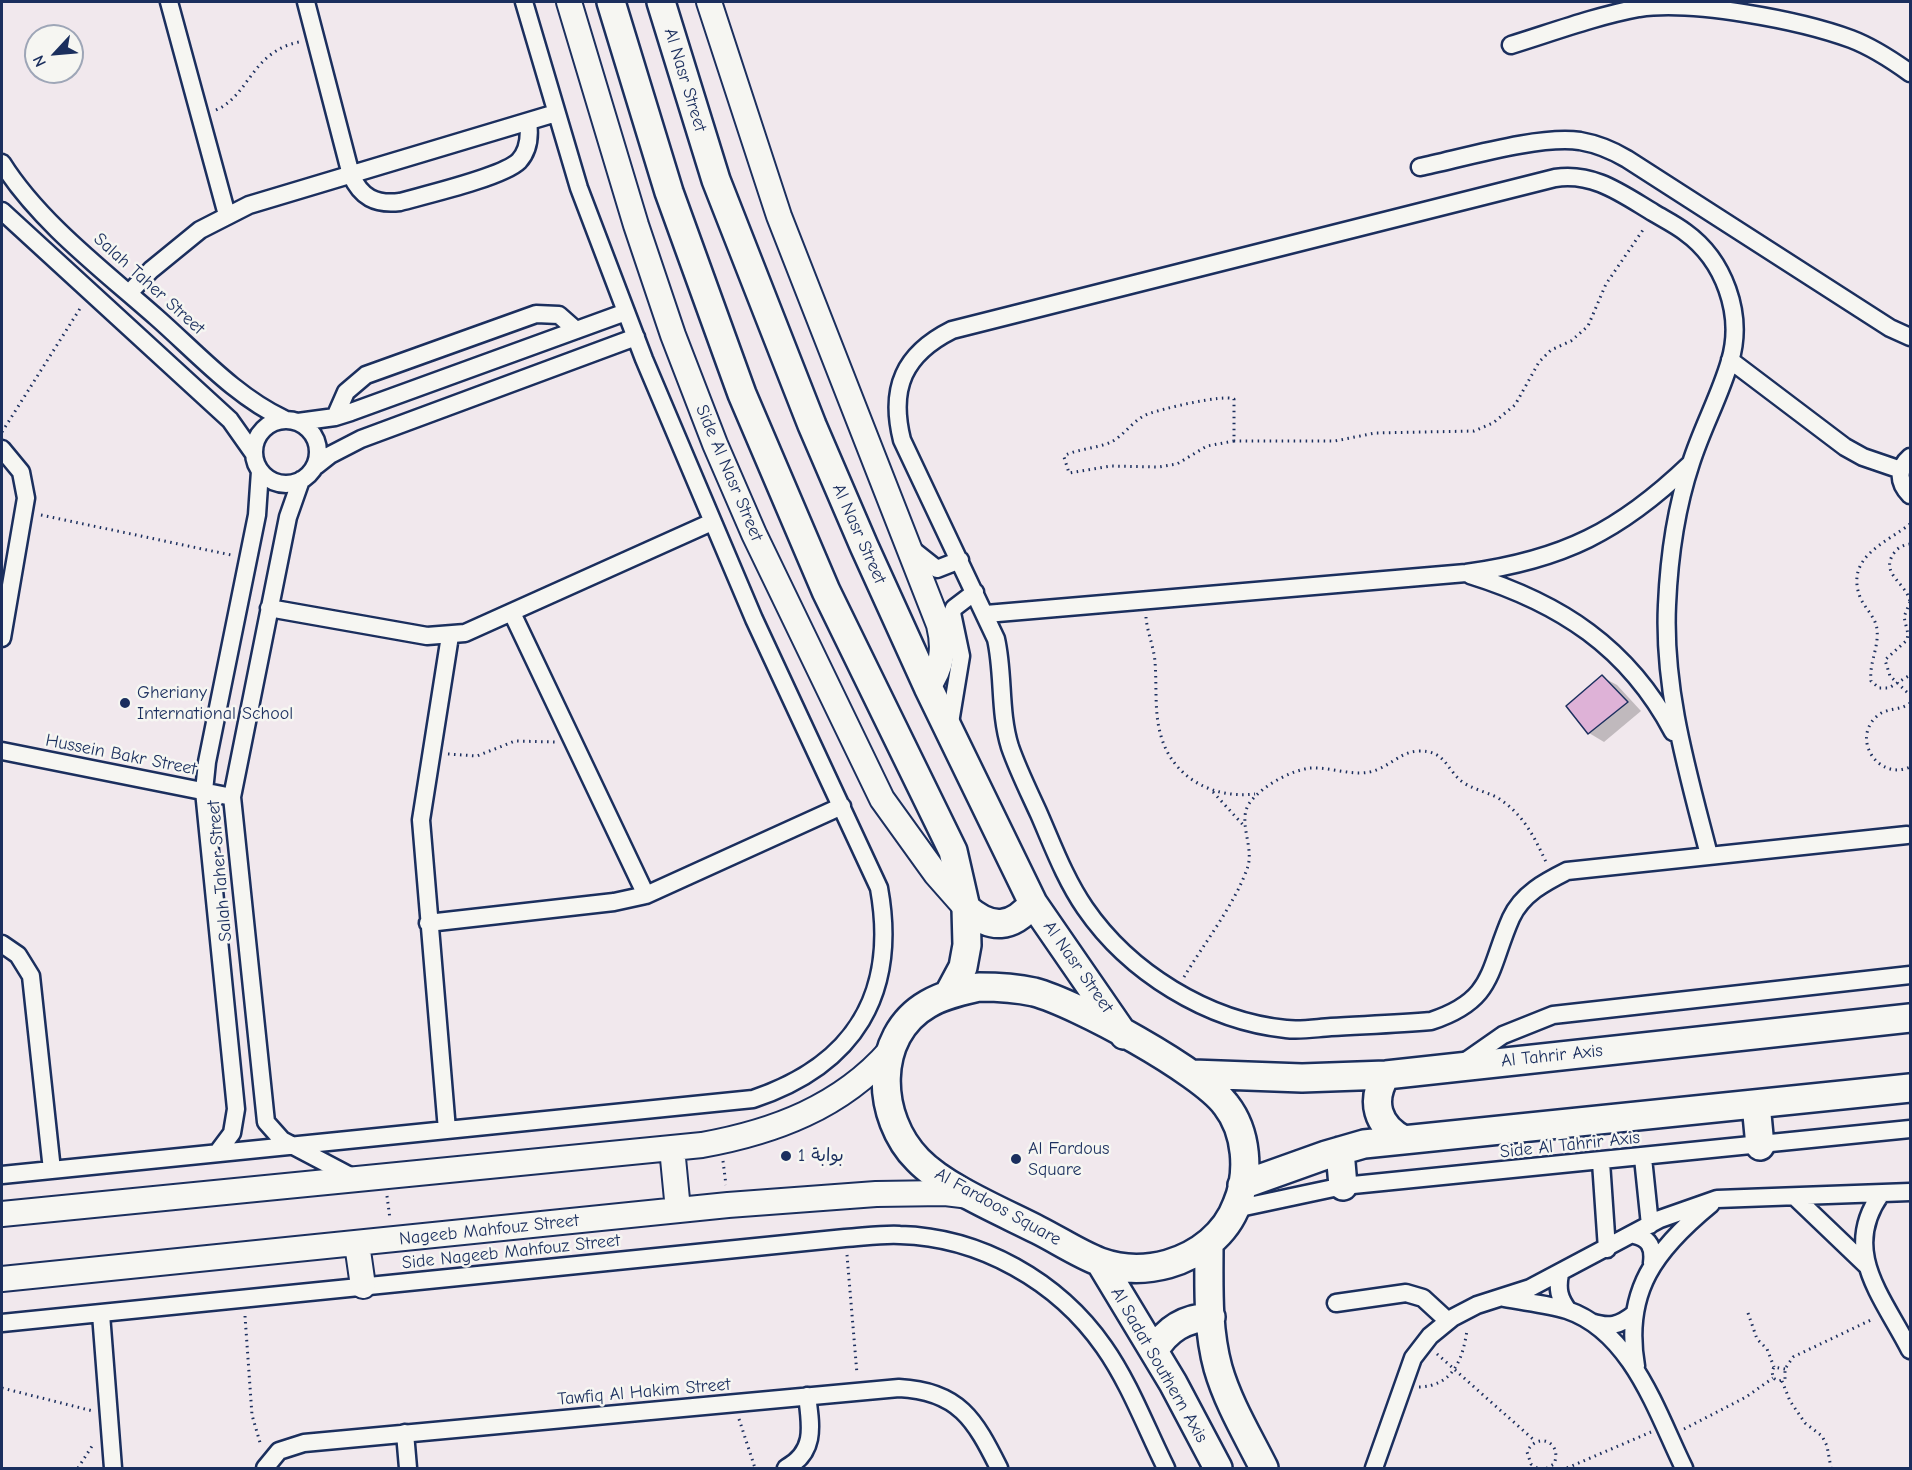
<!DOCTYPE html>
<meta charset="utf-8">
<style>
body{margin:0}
#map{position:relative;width:1912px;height:1470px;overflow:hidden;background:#f1e8ed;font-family:"Comic Neue",sans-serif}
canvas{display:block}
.frame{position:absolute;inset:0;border:3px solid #1b2f5e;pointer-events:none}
.north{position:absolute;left:24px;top:24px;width:60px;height:60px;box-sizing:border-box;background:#f6f6f2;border:2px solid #9ea6b7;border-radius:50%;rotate:244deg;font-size:16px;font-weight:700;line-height:24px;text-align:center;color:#1b2f5e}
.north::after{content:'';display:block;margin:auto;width:21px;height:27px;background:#1b2f5e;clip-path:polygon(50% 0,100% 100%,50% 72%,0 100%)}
</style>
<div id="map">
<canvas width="1912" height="1470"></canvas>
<div class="frame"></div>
<div class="north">N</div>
</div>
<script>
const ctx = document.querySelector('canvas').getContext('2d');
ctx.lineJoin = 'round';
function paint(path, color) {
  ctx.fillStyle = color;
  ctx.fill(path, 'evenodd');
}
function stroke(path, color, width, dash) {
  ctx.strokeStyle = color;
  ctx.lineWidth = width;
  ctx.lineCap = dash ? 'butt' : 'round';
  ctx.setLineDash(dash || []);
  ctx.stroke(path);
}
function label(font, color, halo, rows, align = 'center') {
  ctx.font = font + ' "Comic Neue","Playpen Sans Arabic",sans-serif';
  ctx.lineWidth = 5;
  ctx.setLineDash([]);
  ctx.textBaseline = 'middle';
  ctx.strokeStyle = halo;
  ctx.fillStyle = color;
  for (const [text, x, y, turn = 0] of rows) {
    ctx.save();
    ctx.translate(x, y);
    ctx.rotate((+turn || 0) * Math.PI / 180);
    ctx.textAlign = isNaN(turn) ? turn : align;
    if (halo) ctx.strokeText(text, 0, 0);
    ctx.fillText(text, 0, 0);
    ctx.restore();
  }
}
const shadow = new Path2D(`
 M1602 677 1617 685 1641 711 1604 742 1589 733 1568 706Z`);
const building = new Path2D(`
 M1602 675 1628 702 1588 734 1566 706Z`);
const path = new Path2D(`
 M216 110C250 95 251 52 299 42
 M2 432 81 307
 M1234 441 1207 446 1177 464 1159 467 1111 466 1069 473 1064 457C1069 450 1100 448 1111 442 1125 435 1134 419 1148 414 1161 409 1223 394 1234 399V441H1335L1375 433 1474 431 1493 423 1515 405 1539 362 1551 350 1571 341 1588 326 1606 284 1645 227
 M41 515 231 555
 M1910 524C1886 543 1845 557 1860 597 1865 609 1876 617 1877 630 1879 647 1869 663 1871 681L1879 688H1889L1910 675
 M1910 544C1904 545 1898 547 1894 553 1879 574 1907 583 1910 602
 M1910 602 1904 617 1908 634 1907 640 1885 660 1890 676 1910 695
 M1146 617C1147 632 1154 647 1155 662 1157 686 1154 713 1161 736 1173 778 1213 799 1255 794
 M1910 703C1901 711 1886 707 1876 717 1851 741 1880 781 1910 767
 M448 754 477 756 515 741 555 742
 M1213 792 1245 827
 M1184 977C1203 945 1237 901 1248 866 1254 845 1236 819 1251 801 1264 785 1290 771 1310 768 1326 767 1343 773 1360 773 1386 773 1397 752 1418 751 1447 750 1446 771 1464 783 1475 790 1487 792 1498 798 1523 814 1534 836 1546 862
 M723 1161 726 1185
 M387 1196 390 1219
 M847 1255 857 1374
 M1748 1313 1757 1339 1767 1349 1774 1367
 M245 1316 252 1415 261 1446
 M1437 1354 1535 1441
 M1785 1369 1774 1367 1772 1371 1773 1378 1779 1381 1785 1379V1369L1793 1357 1873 1319
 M1782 1381 1790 1401 1805 1423 1822 1436 1827 1446 1831 1468
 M1419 1387C1453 1386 1463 1359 1467 1330
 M2 1388 93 1411
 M739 1419 755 1468
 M1684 1429 1746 1397 1773 1378
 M78 1468 94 1443
 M1537 1468 1531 1464 1527 1452C1537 1431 1563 1442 1554 1464L1547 1468
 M1567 1468 1651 1432`);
const street = new Path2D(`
 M169 2 227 215
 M306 2 351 175C361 197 375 205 400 202 425 195 503 177 519 161 529 150 530 136 528 122
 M1511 45C1553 32 1596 16 1639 8 1693 0 1799 20 1851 39 1872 47 1892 60 1910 73
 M2 163C39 222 104 271 156 317 197 353 235 396 284 419
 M1420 167C1463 158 1539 135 1580 141 1597 144 1612 150 1627 159L1890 328 1910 337
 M2 211 230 420 254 454
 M129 293 151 270 200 230 249 205 556 113
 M1730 360 1845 447 1863 457 1901 470
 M335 417 346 392 366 375 536 314 559 315 576 330
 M254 452a32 32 0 1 1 64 0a32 32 0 1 1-64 0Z
 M298 422 335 417 351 412 626 312
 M2 449 21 472 26 498 2 638
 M1910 457C1897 468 1898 483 1910 495
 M316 466 330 455 361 439 636 337
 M301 480 288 517 232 797 266 1122 282 1140 356 1179
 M913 550 937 569 960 560
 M1470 575C1560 603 1628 647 1673 732
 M269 608 427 636 465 633 712 522
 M512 613 646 895
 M986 614 1466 573C1563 560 1620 531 1690 464
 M949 729 961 656 952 613 954 608 975 592
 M2 751 232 797
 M1709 855C1688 773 1663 691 1667 605 1669 558 1676 508 1691 463 1702 428 1720 396 1730 361 1744 314 1724 260 1685 232 1676 225 1664 219 1654 213 1622 194 1594 172 1555 178L952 330C904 354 889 388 902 440L996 639C1004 674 999 712 1010 747 1018 770 1029 792 1039 814 1053 846 1065 879 1085 908 1129 972 1207 1021 1286 1029 1300 1031 1316 1028 1331 1027 1364 1025 1398 1024 1431 1021 1495 1000 1488 970 1511 918 1522 894 1545 882 1567 871L1907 835
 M428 923 614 902 646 895 842 806
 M2 944 18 955 31 976 52 1170
 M1460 1065 1503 1035 1553 1015 1910 975
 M447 1130 421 820 450 636
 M217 1153 232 1133 236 1109 204 791 207 762 257 515 260 471
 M1643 1158 1650 1225
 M1601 1162 1607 1249
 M2 1175 753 1099C855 1065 898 993 879 888L754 619 644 359 579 188 524 2
 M1881 1194C1840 1251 1883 1297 1910 1350
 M1796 1198 1866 1265
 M1235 1209 1343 1186 1910 1129
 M1634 1235C1649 1238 1654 1247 1652 1263
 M1560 1274C1557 1289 1559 1298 1568 1310
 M1504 1298C1525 1302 1548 1304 1567 1310 1632 1332 1657 1413 1684 1468
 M1336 1303 1406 1293 1423 1298 1448 1321
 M101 1314 113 1468
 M1591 1322C1609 1328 1619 1326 1634 1314
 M2 1323 845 1238C863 1237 882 1234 900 1235 980 1237 1058 1281 1104 1347 1130 1384 1146 1428 1166 1468
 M1636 1366C1623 1291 1656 1249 1711 1204
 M405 1433 408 1468
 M265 1468 279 1451 304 1443 899 1388C959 1391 975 1420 999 1468
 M786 1468C816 1452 811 1426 807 1396
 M1374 1468 1413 1358 1430 1336 1452 1318 1477 1305 1530 1288 1660 1219 1717 1199 1910 1192`);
const secondary = new Path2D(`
 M569 2 636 225 673 335 715 444 754 534 882 799 936 874 966 908
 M709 2 779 216 939 625C945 649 942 667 928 687
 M672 1148 678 1210
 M2 1214 702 1145C774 1132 841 1107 890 1051
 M357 1244 363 1286
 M2 1279 728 1205 876 1194 945 1193 970 1196`);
const primary = new Path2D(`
 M611 2 669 192 742 394 826 591 953 851 966 908 967 945 963 967 948 995
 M661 2 716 180 812 425 864 546 928 687 1033 903 1124 1035
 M966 908C991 930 1012 929 1033 903
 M979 987C998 987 1016 988 1034 992 1076 1003 1201 1071 1226 1105 1247 1132 1250 1173 1237 1204 1226 1234 1199 1255 1168 1264 1146 1270 1122 1270 1100 1262 1079 1254 1058 1240 1038 1230 1003 1212 945 1188 918 1160 876 1118 872 1036 928 1004 943 995 962 991 979 987Z
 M1193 1074 1302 1078 1386 1075 1910 1018
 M1386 1075C1370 1101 1377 1126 1404 1140
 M1756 1104 1760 1146
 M1340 1151 1343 1186
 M1242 1185 1326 1155 1364 1144 1910 1088
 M1209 1244C1209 1285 1207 1328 1218 1368 1228 1403 1248 1436 1264 1468
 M1100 1262 1173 1383 1218 1468
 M1154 1351C1167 1329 1185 1318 1211 1317`);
const markers = [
 [125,703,6,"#1b2f5e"],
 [786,1156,6,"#1b2f5e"],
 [1016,1159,6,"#1b2f5e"]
];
const streetNames = [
 ["Al Nasr Street",685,80,73],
 ["Salah Taher Street",149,284,42],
 ["Side Al Nasr Street",729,473,67],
 ["Al Nasr Street",859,534,66],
 ["Hussein Bakr Street",121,755,11],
 ["Salah Taher Street",220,871,-95],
 ["Al Nasr Street",1078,967,55],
 ["Al Tahrir Axis",1552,1056,-6],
 ["Side Al Tahrir Axis",1570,1145,-6],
 ["Al Fardoos Square",998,1207,29],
 ["Nageeb Mahfouz Street",489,1230,-6],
 ["Side Nageeb Mahfouz Street",511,1252,-6],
 ["Al Sadat Southern Axis",1159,1365,60],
 ["Tawfiq Al Hakim Street",644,1392,-5]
];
const poiNames = [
 ["Gheriany",137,693],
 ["International School",137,714],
 ["Al Fardous",1028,1149],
 ["Square",1028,1170],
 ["بوابة 1",798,1156]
];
paint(shadow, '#0003');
paint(building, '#deb2d7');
stroke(building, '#1b2f5e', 1.5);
stroke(street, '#1b2f5e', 21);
stroke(secondary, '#1b2f5e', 28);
stroke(primary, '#1b2f5e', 32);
stroke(path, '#1b2f5e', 3, [1.5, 4.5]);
stroke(street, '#f6f6f2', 16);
stroke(secondary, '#f6f6f2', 24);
stroke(primary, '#f6f6f2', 27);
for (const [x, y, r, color] of markers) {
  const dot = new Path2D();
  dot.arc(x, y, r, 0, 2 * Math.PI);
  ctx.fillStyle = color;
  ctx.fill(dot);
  stroke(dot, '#f6f6f2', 2);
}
label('18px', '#1b2f5e', '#f6f6f2', streetNames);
label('18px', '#1b2f5e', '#f6f6f2', poiNames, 'left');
</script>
